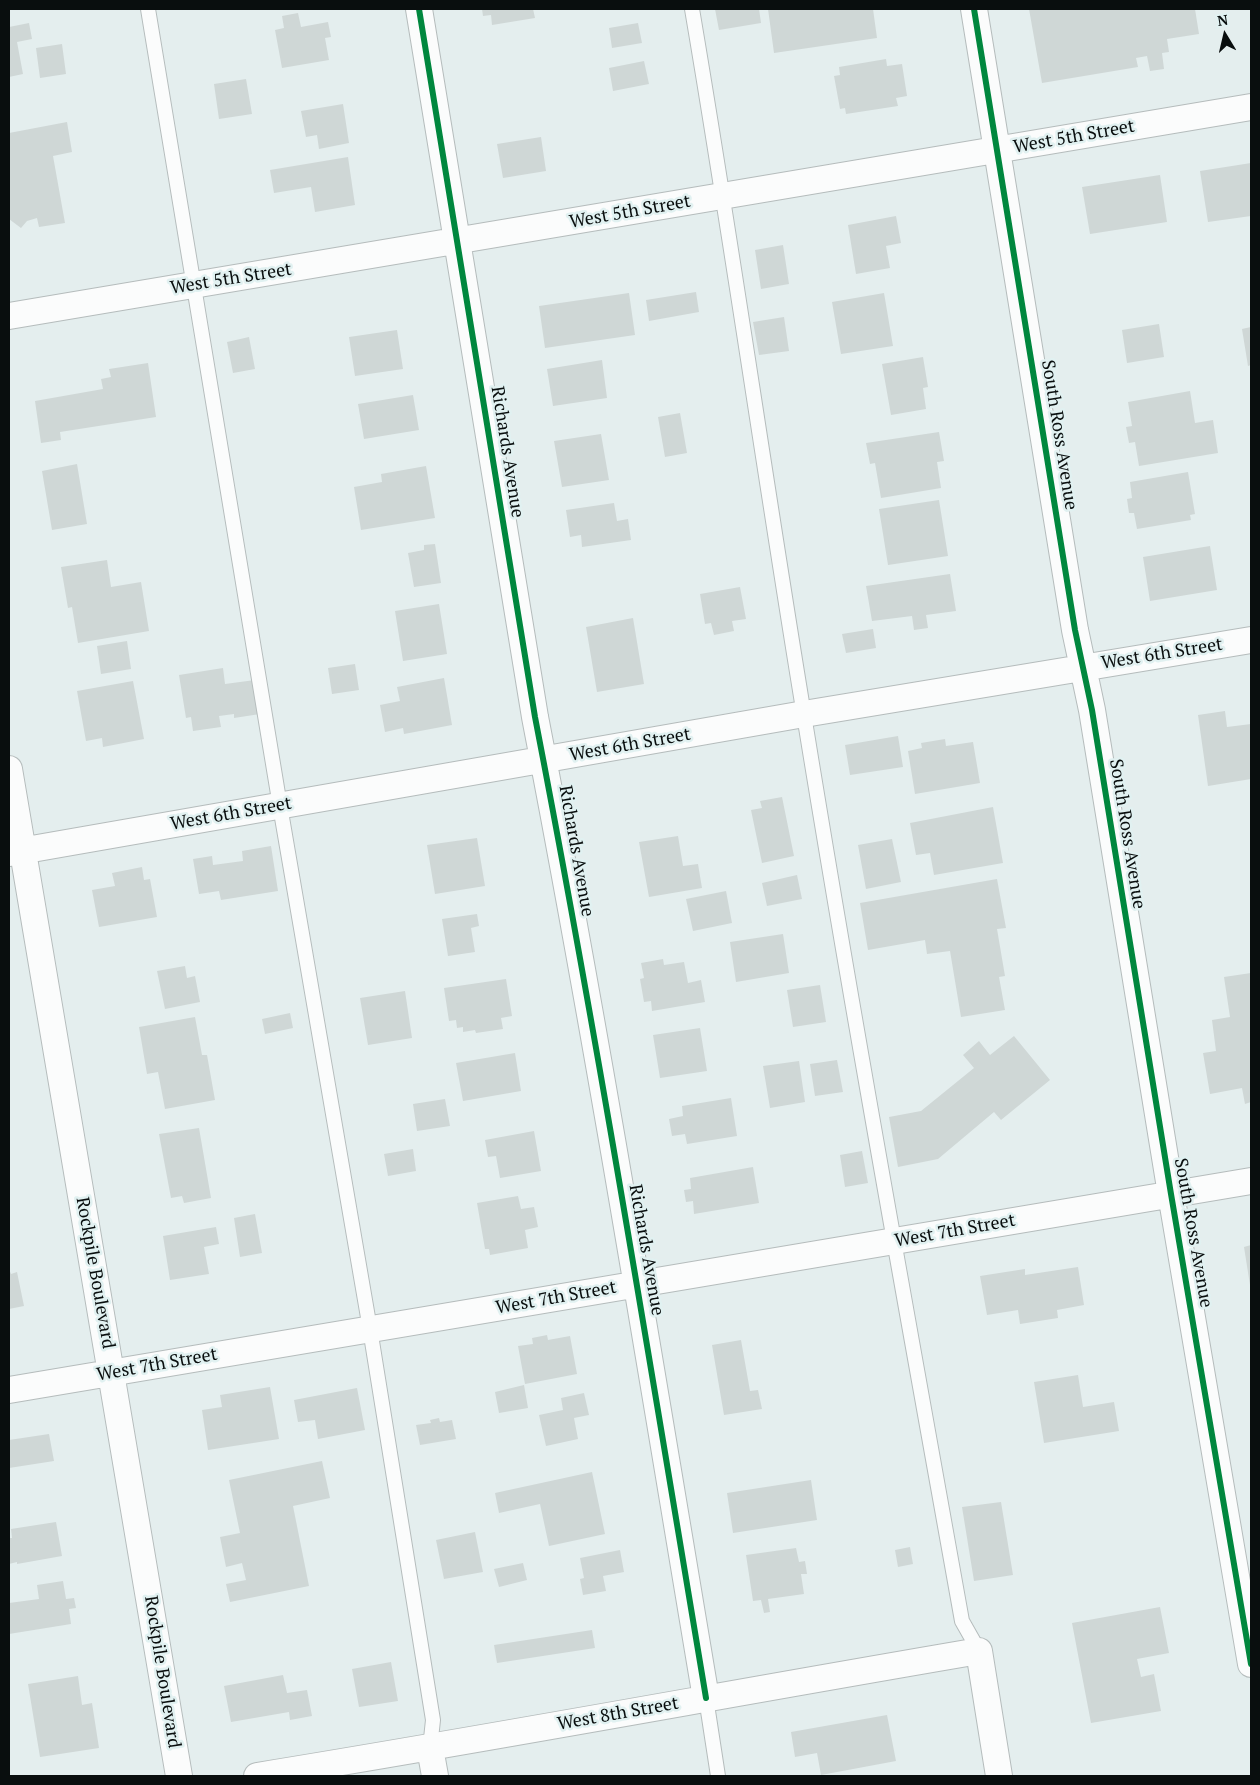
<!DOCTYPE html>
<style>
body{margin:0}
#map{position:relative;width:1260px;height:1785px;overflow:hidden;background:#e4eeee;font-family:"PT Serif",serif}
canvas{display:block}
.frame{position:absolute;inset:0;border:10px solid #090e0e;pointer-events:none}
.north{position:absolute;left:1200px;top:10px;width:50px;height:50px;-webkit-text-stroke:4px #e1f1f1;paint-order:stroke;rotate:351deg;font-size:14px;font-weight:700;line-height:20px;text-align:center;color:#090e0e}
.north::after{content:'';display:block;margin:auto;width:18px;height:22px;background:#090e0e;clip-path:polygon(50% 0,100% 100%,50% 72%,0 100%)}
</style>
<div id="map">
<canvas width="1260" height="1785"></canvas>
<div class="frame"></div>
<div class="north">N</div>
</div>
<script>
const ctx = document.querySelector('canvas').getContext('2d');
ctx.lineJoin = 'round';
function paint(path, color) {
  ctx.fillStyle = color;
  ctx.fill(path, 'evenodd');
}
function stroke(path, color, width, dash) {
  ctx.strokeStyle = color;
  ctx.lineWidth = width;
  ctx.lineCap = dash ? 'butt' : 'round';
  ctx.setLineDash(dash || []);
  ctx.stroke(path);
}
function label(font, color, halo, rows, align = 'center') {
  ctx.font = font + ' "PT Serif",serif';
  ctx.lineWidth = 5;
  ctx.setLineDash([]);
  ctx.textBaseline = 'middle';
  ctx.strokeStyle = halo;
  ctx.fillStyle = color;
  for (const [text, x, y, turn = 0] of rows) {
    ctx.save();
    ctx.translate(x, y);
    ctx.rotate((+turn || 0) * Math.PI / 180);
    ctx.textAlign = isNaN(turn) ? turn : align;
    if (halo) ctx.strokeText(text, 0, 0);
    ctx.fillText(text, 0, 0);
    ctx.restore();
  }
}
const building = new Path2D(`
 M482 9H533L535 18 492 25 491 15 483 16Z
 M715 9H759L761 23 719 30Z
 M768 9H873L877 38 774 53Z
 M1029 9H1195L1199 34 1167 39 1169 52 1162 53 1164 69 1150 71 1147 56 1136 58 1138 67 1042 83Z
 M298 13 301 27 328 22 331 37 325 38 329 60 282 68 275 30 284 28 282 16Z
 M29 23 32 39 17 42 23 74 9 77V27Z
 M638 23 642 43 612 48 609 28Z
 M62 44 66 74 40 78 36 48Z
 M886 59 887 66 902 64 907 96 896 98 898 106 846 114 845 108 840 109 834 76 840 75 839 67Z
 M644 61 649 84 613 91 609 68Z
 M246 79 252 114 219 119 214 84Z
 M343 104 349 143 319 149 317 135 306 137 301 111Z
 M67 122 72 152 53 156 65 223 39 227 37 218 27 221 21 228 9 219V133Z
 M541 137 546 171 503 178 497 144Z
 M348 157 355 205 315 212 311 187 274 193 270 170Z
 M1251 163V216L1208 222 1200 171Z
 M1160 175 1167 222 1090 234 1082 187Z
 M896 216 901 243 886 246 890 268 856 274 848 225Z
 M783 245 789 284 761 289 755 250Z
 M696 292 699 312 649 321 646 300Z
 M629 293 635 335 545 348 539 306Z
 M884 293 893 346 841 354 832 302Z
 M784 317 789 351 759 355 753 322Z
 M1159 324 1164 357 1127 363 1122 330Z
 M1251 327V365L1248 366 1242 329Z
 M397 330 403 369 355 376 349 337Z
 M249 337 255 369 233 373 227 342Z
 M923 357 928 387 923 388 926 409 891 415 882 364Z
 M602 360 607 398 553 406 547 369Z
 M148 363 156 417 60 432 61 440 41 443 35 401 103 389 101 379 111 377 109 369Z
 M1190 391 1195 423 1213 420 1218 453 1139 466 1135 442 1129 443 1126 427 1132 426 1128 402Z
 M413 395 419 430 364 439 358 404Z
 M680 413 687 453 665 457 658 417Z
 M939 432 944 461 937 462 941 488 881 498 875 463 870 464 866 443Z
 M601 434 609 480 562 487 554 441Z
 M77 464 87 524 52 530 42 471Z
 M426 466 435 518 361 530 354 487 382 482 381 474Z
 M1188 472 1195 514 1190 515 1191 520 1137 529 1134 513H1129L1127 499 1132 498 1130 482Z
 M939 500 948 556 888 565 879 509Z
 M614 503 617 521 628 519 631 540 582 547 581 535 570 537 566 510Z
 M435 544 441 583 414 587 408 553 424 550V545Z
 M1210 546 1217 590 1150 601 1143 557Z
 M107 560 111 587 141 582 149 631 78 643 72 607 68 608 61 567Z
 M950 574 956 611 926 615 928 628 914 630 912 616 872 621 866 586Z
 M740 587 746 619 732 621 734 631 714 635 711 623 705 624 700 594Z
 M439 604 447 654 403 661 395 611Z
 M633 618 644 684 597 692 586 627Z
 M873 629 876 648 846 653 842 634Z
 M127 641 131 669 101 674 97 646Z
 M355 664 359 690 332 694 328 668Z
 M223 668 225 684 255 680 260 714 234 718V714L219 716 221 727 193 731 191 717 186 718 179 675Z
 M444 678 452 725 404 734 403 728 385 732 380 705 400 701 397 687Z
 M133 681 144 739 103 747 102 738 86 741 77 691Z
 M1225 711 1227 727 1251 724V779L1208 786 1198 715Z
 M898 736 903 767 850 775 845 745Z
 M945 739 946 746 973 742 980 783 915 794 908 751 922 748 921 743Z
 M782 797 794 856 762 863 751 810 762 808 760 801Z
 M993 807 1003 863 934 875 930 853 916 855 910 823Z
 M678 836 683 866 698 864 702 888 649 897 639 842Z
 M477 838 485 886 435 894 427 845Z
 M892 839 901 882 866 889 858 845Z
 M271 846 278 891 221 900 219 891 199 894 193 859 212 856 213 865 243 861 242 851Z
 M142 867 144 880 150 879 157 917 99 927 92 890 115 886 112 873Z
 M797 875 802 899 767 906 762 883Z
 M997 879 1006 928 997 929 1005 976 999 977 1005 1010 961 1017 950 951 927 954 925 940 868 950 860 903Z
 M726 891 732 923 693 931 686 899Z
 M477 914 479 926 471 928 475 952 448 956 442 919Z
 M783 934 789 973 736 982 730 942Z
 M663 959 664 965 684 962 688 983 701 980 705 1002 652 1011 651 1001 644 1002 640 979 644 978 641 963Z
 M185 966 187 978 195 976 200 1002 165 1009 157 971Z
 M1251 973V1102L1245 1104 1242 1088 1210 1094 1203 1053 1216 1051 1212 1020 1230 1017 1224 977Z
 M506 979 512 1016 501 1018 503 1029 476 1033 475 1030 463 1032V1027L457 1028 456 1020 449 1021 444 988Z
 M820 985 826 1022 793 1027 787 990Z
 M405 991 412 1038 368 1045 360 998Z
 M290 1013 293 1028 265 1034 262 1019Z
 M195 1017 202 1055H207L215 1100 165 1109 158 1072 147 1074 139 1027Z
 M700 1028 707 1071 660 1078 653 1035Z
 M1014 1036 1050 1080 1001 1120 994 1112 938 1159 898 1167 889 1117 921 1111 974 1068 963 1055 979 1041 990 1055Z
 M515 1053 521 1091 463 1101 456 1063Z
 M837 1060 843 1092 815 1096 810 1064Z
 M799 1061 805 1102 770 1108 763 1066Z
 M731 1098 737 1136 687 1144 685 1134 672 1136 669 1119 683 1116 682 1106Z
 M445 1099 450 1126 417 1131 413 1104Z
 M199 1128 211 1198 184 1203 182 1196 171 1198 159 1134Z
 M534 1131 541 1171 500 1178 496 1156 488 1157 485 1140Z
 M413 1149 416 1171 388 1176 384 1154Z
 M862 1151 868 1183 845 1187 840 1155Z
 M753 1167 759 1203 694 1214 693 1201 686 1202 684 1190 691 1189 690 1178Z
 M518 1196 521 1209 534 1207 538 1227 525 1230 528 1248 490 1255 489 1249H485L477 1203Z
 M255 1214 262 1253 240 1257 234 1218Z
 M216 1227 219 1244 204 1247 209 1274 170 1280 163 1236Z
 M1251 1245V1285H1250L1244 1247Z
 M1078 1267 1084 1305 1057 1310 1058 1318 1020 1324 1018 1310 987 1315 980 1276 1025 1269V1275Z
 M9 1269 11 1274 17 1272 24 1306 9 1309Z
 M547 1335 548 1340 570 1336 577 1374 525 1384 518 1346 533 1344 532 1338Z
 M741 1340 750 1391 758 1390 762 1409 724 1415 712 1345Z
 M1078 1375 1083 1407 1114 1402 1119 1431 1044 1443 1034 1382Z
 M524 1385 528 1408 499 1413 495 1392Z
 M270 1387 279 1439 208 1450 202 1410 222 1407 220 1395Z
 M357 1388 365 1430 318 1439 315 1420 298 1422 294 1400Z
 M584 1393 589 1415 574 1418 578 1439 546 1446 539 1415 563 1410 561 1398Z
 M439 1418 440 1422 452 1420 456 1439 420 1445 416 1425 431 1423 430 1420Z
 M49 1434 54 1461 9 1468V1440Z
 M322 1461 330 1498 293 1506 309 1586 230 1602 226 1584 246 1580 242 1563 226 1567 220 1537 240 1533 229 1480Z
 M592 1472 605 1534 549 1546 540 1504 499 1513 495 1493Z
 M811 1480 817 1520 733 1533 727 1493Z
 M1001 1502 1013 1575 974 1581 962 1507Z
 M56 1522 62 1556 17 1564V1562L9 1564V1538H12L11 1529Z
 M475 1532 483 1572 444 1579 436 1540Z
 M910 1547 913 1564 898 1567 895 1550Z
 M796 1548 799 1562 805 1561 807 1574H801L804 1594 768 1599 770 1612 764 1613 761 1600 753 1601 746 1555Z
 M620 1550 624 1572 603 1576 606 1591 583 1595 580 1579 584 1578 580 1558Z
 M523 1563 527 1580 499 1587 494 1569Z
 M63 1581 66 1599 74 1598 76 1608 69 1609 71 1624 9 1634V1603L39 1599 37 1585Z
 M1160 1607 1169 1653 1137 1659 1141 1677 1154 1674 1161 1711 1091 1723 1072 1623Z
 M592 1630 595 1648 497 1663 494 1645Z
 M391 1662 398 1701 359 1707 352 1669Z
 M283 1675 287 1693 307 1690 312 1716 290 1720 289 1712 231 1722 224 1686Z
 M78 1676 82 1705 92 1703 99 1748 40 1757 28 1684Z
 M887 1715 896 1761 821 1775 817 1753 795 1757 791 1732Z`);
const service = new Path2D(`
 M148 9 280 806 370 1329 433 1720 430 1748
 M692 9C732 244 765 479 804 715 853 1017 908 1319 962 1621L979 1651
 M706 1698 718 1776`);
const minor = new Path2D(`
 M419 9 535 717C598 1042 651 1370 706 1698
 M974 9 1075 630 1092 710 1171 1194 1251 1664
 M9 316 1251 107
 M9 769 179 1776
 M9 853 804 714 1251 640
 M9 1390 1251 1181
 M430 1748 435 1776
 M257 1776C498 1737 738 1692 979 1651L999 1776`);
const cycleway = new Path2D(`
 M419 9 535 717C598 1042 651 1370 706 1698
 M974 9 1075 630 1092 710 1171 1194 1251 1664`);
const streetNames = [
 ["West 5th Street",1074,137,-10],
 ["West 5th Street",630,212,-10],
 ["West 5th Street",231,279,-9],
 ["South Ross Avenue",1059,435,81],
 ["Richards Avenue",507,452,81],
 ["West 6th Street",1162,654,-9],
 ["West 6th Street",630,745,-10],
 ["West 6th Street",231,814,-10],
 ["South Ross Avenue",1127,834,81],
 ["Richards Avenue",576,851,80],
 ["West 7th Street",955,1231,-10],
 ["South Ross Avenue",1193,1233,80],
 ["Richards Avenue",646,1250,80],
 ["Rockpile Boulevard",95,1273,80],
 ["West 7th Street",556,1298,-10],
 ["West 7th Street",157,1365,-10],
 ["Rockpile Boulevard",162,1672,81],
 ["West 8th Street",618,1714,-10]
];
paint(building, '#cfd7d6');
stroke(service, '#b5bcbc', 16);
stroke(minor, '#b5bcbc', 28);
stroke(service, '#fbfcfc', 14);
stroke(minor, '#fbfcfc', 26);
stroke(cycleway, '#00873e', 6);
label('18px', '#090e0e', '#e1f1f1', streetNames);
</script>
